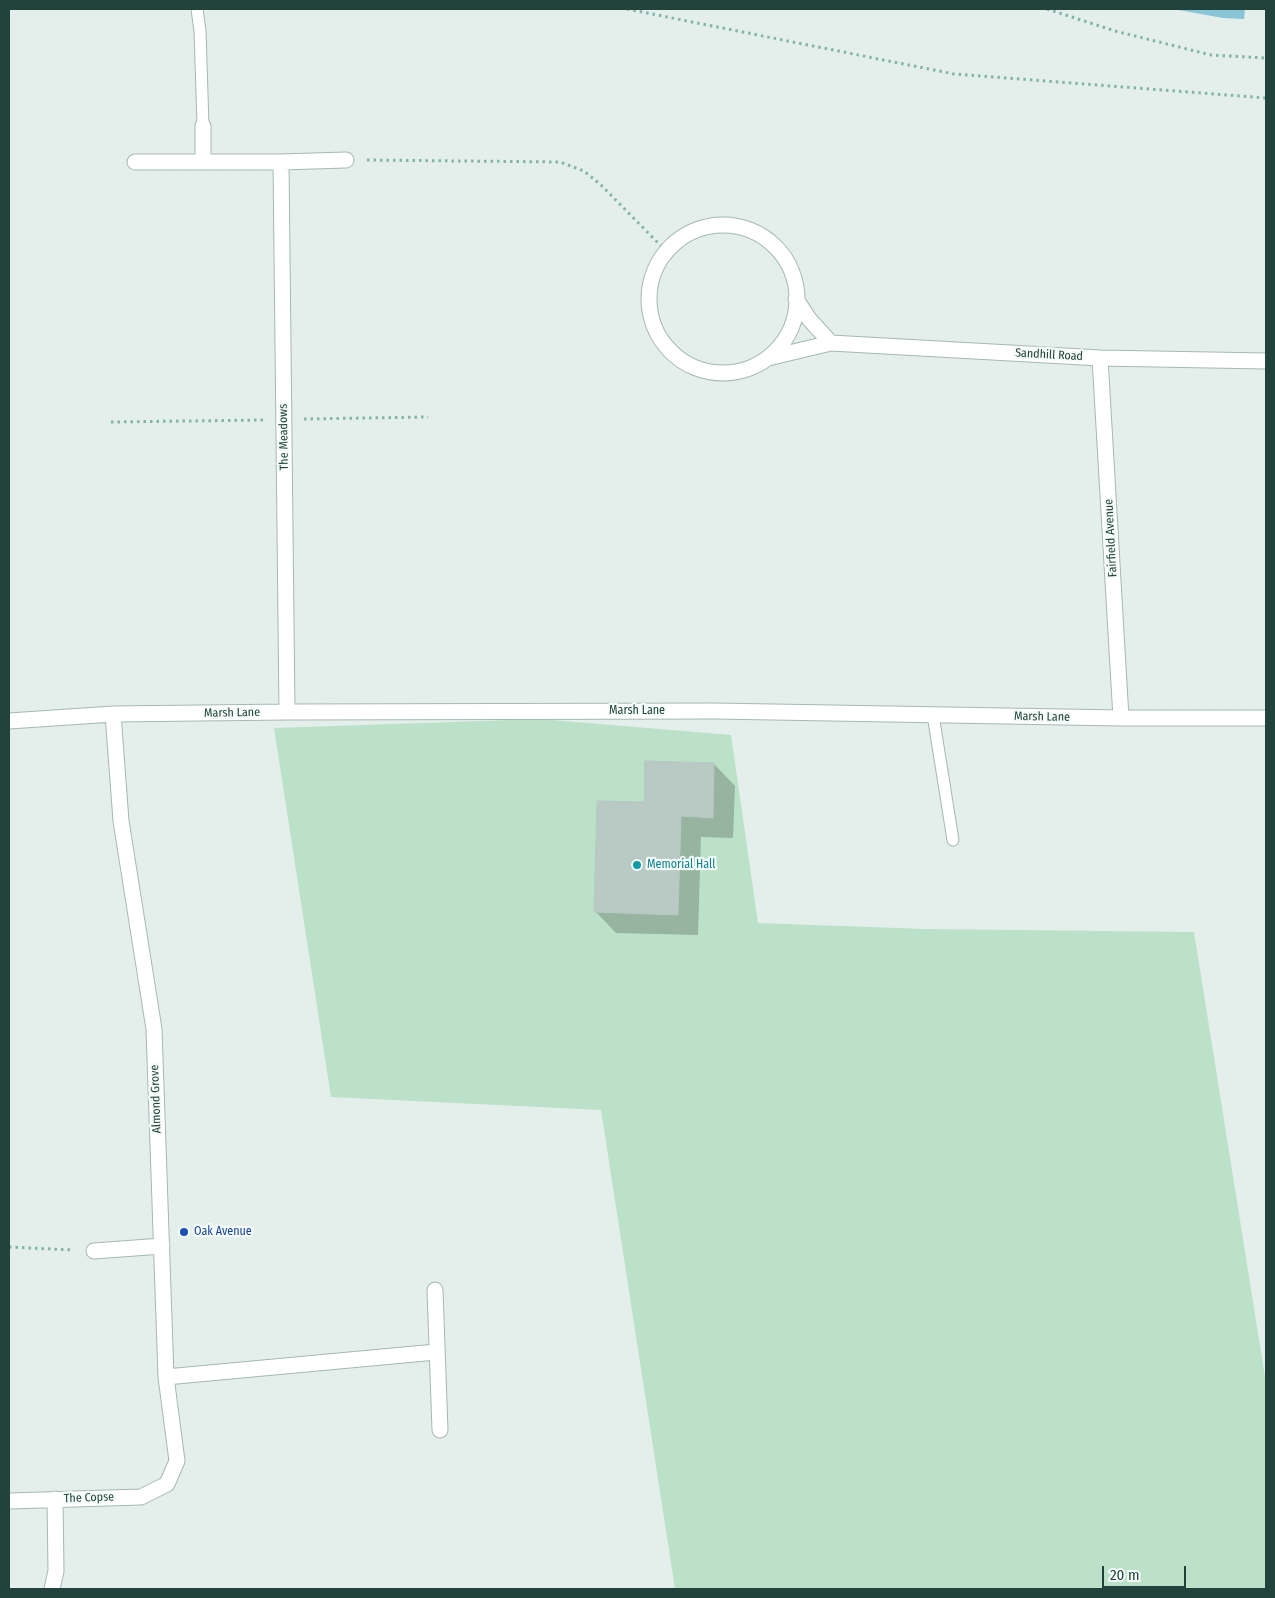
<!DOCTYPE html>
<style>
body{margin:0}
#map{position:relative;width:1275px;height:1598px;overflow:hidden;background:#e4efeb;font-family:"Fira Sans Condensed",sans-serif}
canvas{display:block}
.frame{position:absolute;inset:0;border:10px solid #22423c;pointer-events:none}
.scale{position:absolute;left:1102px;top:1566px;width:84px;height:22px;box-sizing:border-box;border:2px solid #22423c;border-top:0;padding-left:6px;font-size:15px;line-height:18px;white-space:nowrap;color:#22423c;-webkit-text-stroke:4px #f5fbf8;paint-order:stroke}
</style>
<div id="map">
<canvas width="1275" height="1598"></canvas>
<div class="frame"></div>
<div class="scale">20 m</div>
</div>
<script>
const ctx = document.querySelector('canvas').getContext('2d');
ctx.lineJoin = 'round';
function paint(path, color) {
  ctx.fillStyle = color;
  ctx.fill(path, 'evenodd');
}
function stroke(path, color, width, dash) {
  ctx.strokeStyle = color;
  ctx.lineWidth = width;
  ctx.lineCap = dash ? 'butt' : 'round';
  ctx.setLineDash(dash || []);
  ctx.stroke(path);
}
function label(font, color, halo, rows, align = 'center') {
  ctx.font = font + ' "Fira Sans Condensed",sans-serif';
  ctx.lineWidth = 4.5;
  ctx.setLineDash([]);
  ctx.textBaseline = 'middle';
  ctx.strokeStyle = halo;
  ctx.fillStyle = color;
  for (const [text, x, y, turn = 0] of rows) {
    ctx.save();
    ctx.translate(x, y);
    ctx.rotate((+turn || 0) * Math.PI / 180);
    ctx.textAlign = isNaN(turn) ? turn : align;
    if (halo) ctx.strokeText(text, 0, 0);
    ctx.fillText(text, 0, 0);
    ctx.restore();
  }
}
const green = new Path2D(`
 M540 719 731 735 758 923 925 929 1194 932 1266 1383V1589H675L601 1110 331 1097 274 728Z`);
const water = new Path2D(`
 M1173 9H1245L1244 19 1223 18Z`);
const shadow = new Path2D(`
 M714 764 735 786 733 838 701 837 698 935 616 933 595 911 645 804Z`);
const building = new Path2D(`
 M645 761 714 763 713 818 681 816 678 915 594 912 597 801 644 802Z`);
const path = new Path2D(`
 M627 9 954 74 1266 98
 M1047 9 1115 31 1211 55 1266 58
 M367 160 560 162 584 171 601 185 666 251
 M304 419 428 417
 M111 422 263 420
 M9 1247 73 1250`);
const lane = new Path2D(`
 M197 9 200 31 203 126
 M933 715 953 840`);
const street = new Path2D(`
 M135 162H281L287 712
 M203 162V126
 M281 162 346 160
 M649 299a74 74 0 1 1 148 0a74 74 0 1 1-148 0Z
 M796 299 809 319 831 343
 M768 358 831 343 1100 358 1266 361
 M1100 358 1121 718
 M9 721 113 714 287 712 715 711 1121 718H1266
 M94 1251 162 1246
 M435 1290 440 1430
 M166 1377 436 1352
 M9 1501 141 1497 167 1484 177 1461 166 1377 154 1029 121 821 113 714
 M52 1589 56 1571 55 1499`);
const markers = [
 [637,865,5,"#0f9aa8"],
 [184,1232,5,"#1a4fb4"]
];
const streetNames = [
 ["Sandhill Road",1049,355,3],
 ["The Meadows",284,437,-91],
 ["Fairfield Avenue",1111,538,-93],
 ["Marsh Lane",637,711],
 ["Marsh Lane",232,713,-1],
 ["Marsh Lane",1042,717,1],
 ["Almond Grove",156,1099,-92],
 ["The Copse",89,1498,-2]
];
const cultureNames = [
 ["Memorial Hall",647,865]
];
const transitNames = [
 ["Oak Avenue",194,1232]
];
paint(green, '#bce1c9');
paint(water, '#88c5d7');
paint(shadow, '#0003');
paint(building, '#b9cac4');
stroke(building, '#b6c9c3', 1);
stroke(lane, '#a6b8b3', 13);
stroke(street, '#a6b8b3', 17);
stroke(path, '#82b5a9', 3, [2.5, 4]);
stroke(lane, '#fff', 11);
stroke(street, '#fff', 15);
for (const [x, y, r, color] of markers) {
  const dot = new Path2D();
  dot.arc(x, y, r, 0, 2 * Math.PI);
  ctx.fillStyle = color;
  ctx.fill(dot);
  stroke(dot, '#f5fbf8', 2);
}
label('12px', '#22423c', '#f5fbf8', streetNames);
label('12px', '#0d838f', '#f5fbf8', cultureNames, 'left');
label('12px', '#164399', '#f5fbf8', transitNames, 'left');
</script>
